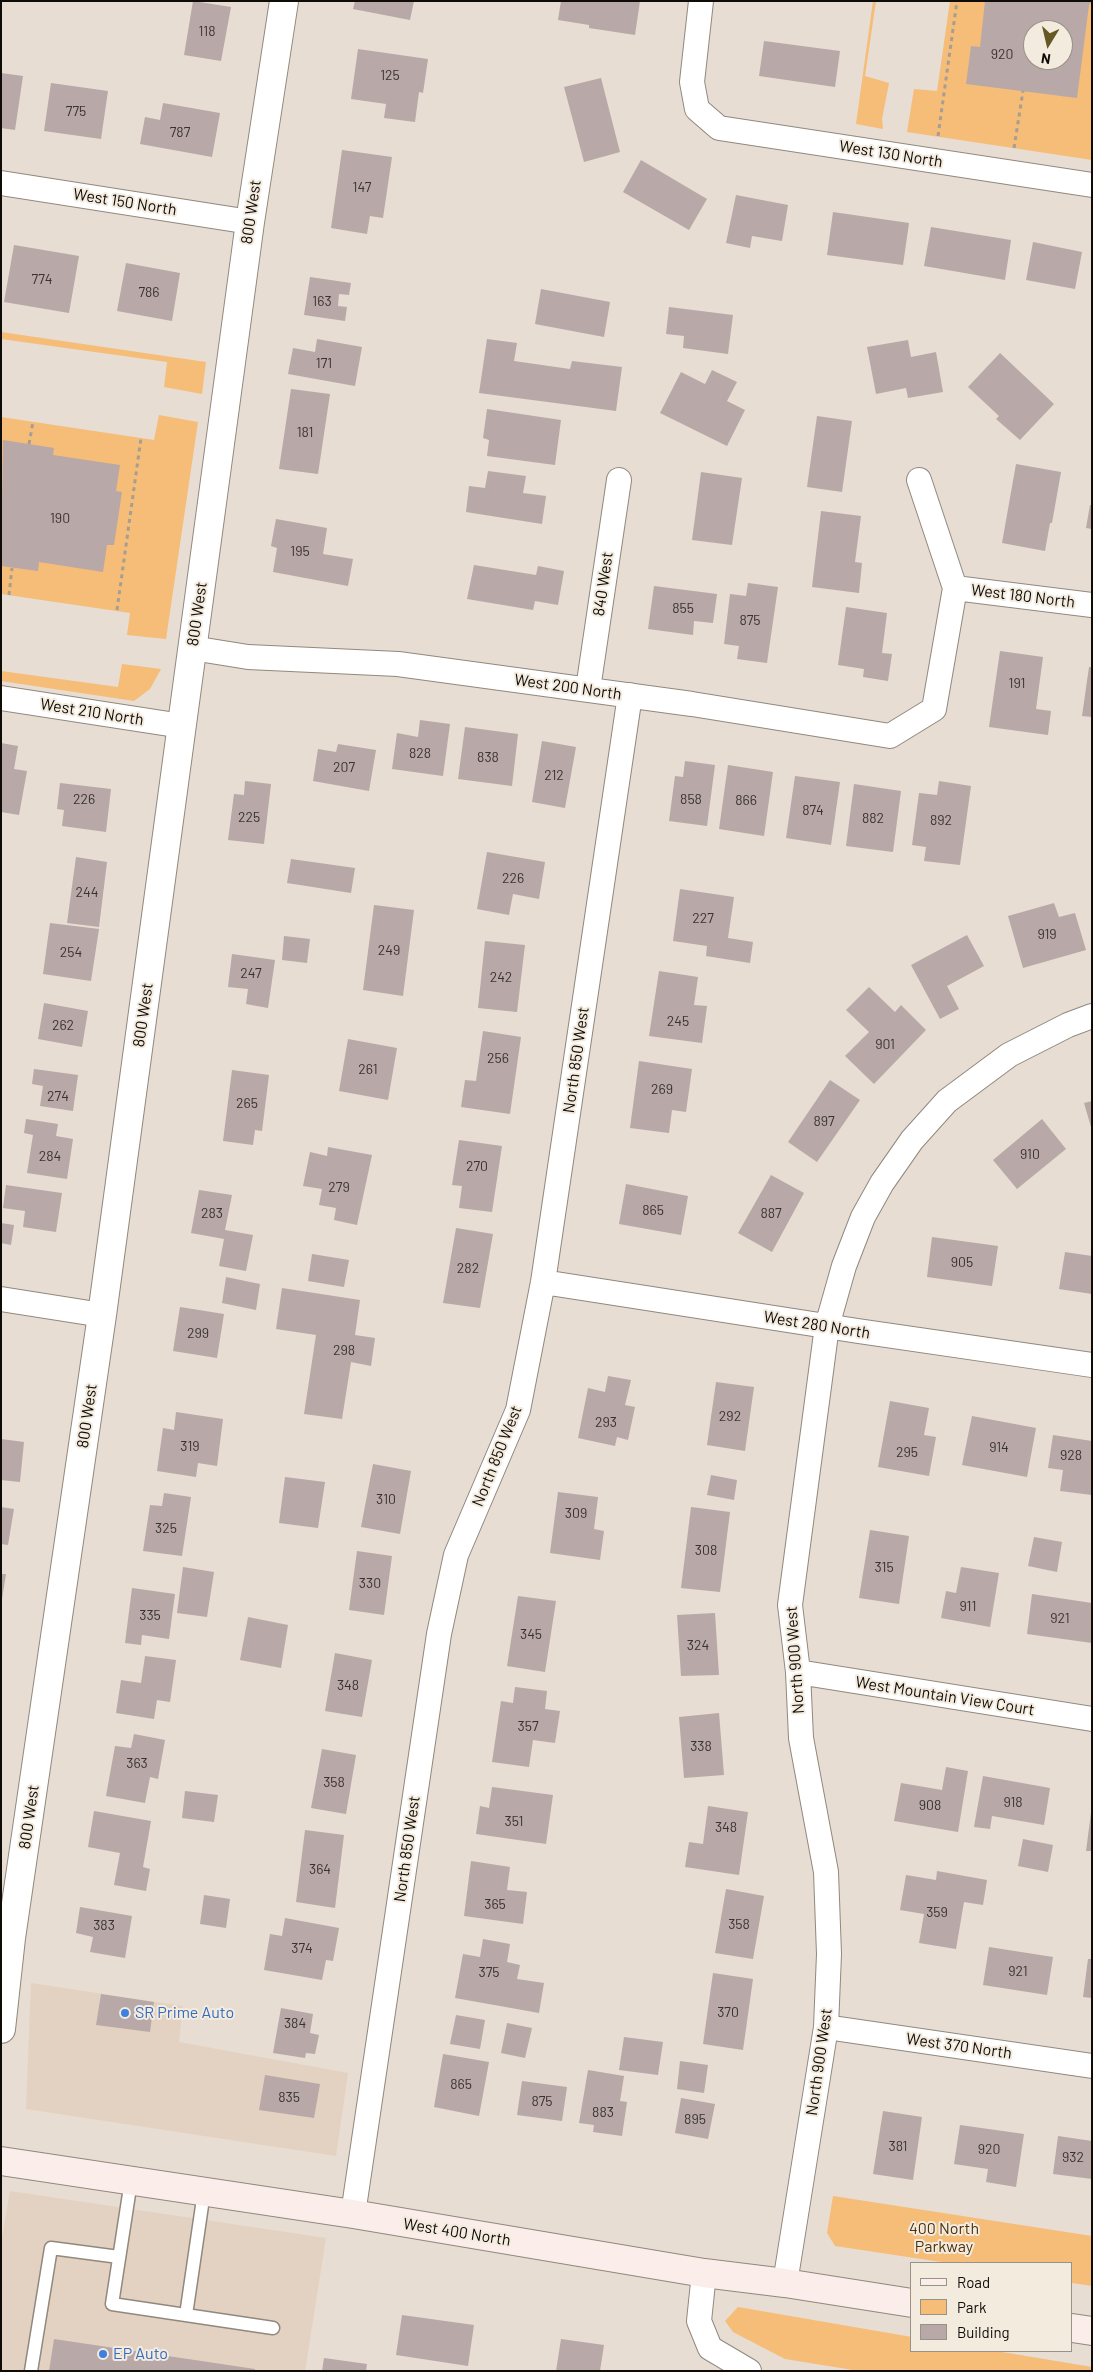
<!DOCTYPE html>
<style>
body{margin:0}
#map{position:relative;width:1093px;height:2372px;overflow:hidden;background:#e7ddd2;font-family:Barlow,sans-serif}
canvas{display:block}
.frame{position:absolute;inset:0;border:2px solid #0f0c08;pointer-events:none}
.legend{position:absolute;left:910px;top:2262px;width:162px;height:90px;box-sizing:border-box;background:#f4ebdf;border:1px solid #989289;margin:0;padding:6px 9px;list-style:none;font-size:15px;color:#0f0c08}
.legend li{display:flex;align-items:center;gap:10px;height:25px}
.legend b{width:25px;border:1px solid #989289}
.north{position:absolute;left:1023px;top:20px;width:50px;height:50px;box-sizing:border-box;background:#f4ebdf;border:1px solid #989289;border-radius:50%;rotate:189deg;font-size:14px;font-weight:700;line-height:20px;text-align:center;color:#0f0c08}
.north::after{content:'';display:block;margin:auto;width:18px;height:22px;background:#665825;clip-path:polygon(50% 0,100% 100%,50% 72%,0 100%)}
</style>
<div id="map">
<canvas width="1093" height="2372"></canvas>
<div class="frame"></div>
<ul class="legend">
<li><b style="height:6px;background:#fbede9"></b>Road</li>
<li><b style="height:14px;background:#f5bd77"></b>Park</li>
<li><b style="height:14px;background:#b8a8a7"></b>Building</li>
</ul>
<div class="north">N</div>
</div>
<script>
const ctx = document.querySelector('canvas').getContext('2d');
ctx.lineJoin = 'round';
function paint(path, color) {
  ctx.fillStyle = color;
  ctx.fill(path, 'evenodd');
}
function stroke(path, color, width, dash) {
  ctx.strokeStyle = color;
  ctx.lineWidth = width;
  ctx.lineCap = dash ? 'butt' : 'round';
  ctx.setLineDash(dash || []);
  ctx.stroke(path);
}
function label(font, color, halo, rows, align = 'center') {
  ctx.font = font + ' Barlow,sans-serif';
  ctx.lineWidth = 4;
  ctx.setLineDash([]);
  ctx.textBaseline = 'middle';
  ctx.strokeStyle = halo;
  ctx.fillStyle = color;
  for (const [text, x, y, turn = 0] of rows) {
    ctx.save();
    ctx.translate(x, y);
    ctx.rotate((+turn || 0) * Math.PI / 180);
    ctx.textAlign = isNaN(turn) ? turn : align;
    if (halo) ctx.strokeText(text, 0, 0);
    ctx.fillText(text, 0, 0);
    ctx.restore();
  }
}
const commercial = new Path2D(`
 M31 1983 183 2006 179 2042 348 2073 336 2156 26 2109Z
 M10 2191 326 2238 305 2371H1V2243Z`);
const green = new Path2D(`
 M873 1H876L865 76 889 83 882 119 883 129 856 124Z
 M950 1H1092V160L907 132 914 89 937 91ZM1033 30H1063V60H1033Z
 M1 332 206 362 202 394 164 387 167 362 1 339Z
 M159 415 198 422 166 639 127 635 130 613 1 594V417L154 440Z
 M122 664 161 669 150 689 134 701 1 681V671L118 687Z
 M833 2196 1092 2236V2286L1072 2283V2263H948L835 2246 827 2233Z
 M738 2307 912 2337V2351H996L1092 2367V2371H859L785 2359 733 2332 725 2321Z`);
const building = new Path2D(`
 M193 1 231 7 221 61 184 55Z
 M355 1H414L410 20 353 9Z
 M561 1H640L635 35 589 28V25L558 20Z
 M985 1H1092L1089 5 1077 98 966 84 971 46 980 47ZM1033 30H1063V60H1033Z
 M764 41 840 51 835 87 759 76Z
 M358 49 428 59 423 93 419 92 415 122 384 118 386 104 351 99Z
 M1 73 23 76 15 130 1 128Z
 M601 78 620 152 584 162 564 87Z
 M51 83 108 91 101 139 44 131Z
 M163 103 220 113 212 157 140 144 145 117 160 120Z
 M342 150 392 157 383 218 370 216 367 234 331 228Z
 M641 160 707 199 689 230 623 192Z
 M736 195 788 205 782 241 752 236 750 248 726 243Z
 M833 212 909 223 903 265 827 255Z
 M931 227 1011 240 1005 280 924 266Z
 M1033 242 1082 252 1075 289 1026 280Z
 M14 245 79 256 69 313 4 302Z
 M126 263 180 273 172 321 117 311Z
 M310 277 351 283 349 295 339 294 338 306 347 307 345 321 304 315Z
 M541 289 610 302 604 337 535 324Z
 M669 307 733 315 728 354 683 348 684 336 666 334Z
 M317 339 362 347 355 386 288 374 293 348 315 352Z
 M487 339 517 343 514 361 570 369 572 361 622 367 616 411 479 393Z
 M908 340 911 357 936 352 943 392 908 398 906 388 876 394 867 347Z
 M1000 353 1054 404 1020 440 996 419 999 416 968 387Z
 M712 370 737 382 727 401 745 410 727 446 660 413 681 372 705 384Z
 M291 389 330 394 318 474 279 469Z
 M487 409 561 420 555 465 487 456 489 440 483 438Z
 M817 416 852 421 842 492 807 487Z
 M3 440 54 448 53 455 120 465 116 491 122 492 114 545H107L103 572 39 562 38 571 1 566Z
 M1016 464 1061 472 1052 523H1050L1045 551 1002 543Z
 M488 471 526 476 523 493 546 496 542 524 466 512 469 486 485 488Z
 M701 472 742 478 732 545 692 540Z
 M1090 505H1092V529L1086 528Z
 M821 511 861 516 855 562 862 563 859 593 812 587Z
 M276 519 327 528 323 554 353 559 348 586 273 572 277 548 271 546Z
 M474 565 536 575 538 566 564 571 558 605 535 601 533 610 467 599Z
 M748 583 778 587 767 663 737 659 739 646 724 644 730 594 746 596Z
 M654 586 717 594 713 623 694 621 693 635 648 629Z
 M846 607 887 613 882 653 892 654 888 681 863 677 864 669 838 665Z
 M1000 651 1043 657 1036 709 1051 711 1048 735 989 727Z
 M1089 667H1092V717L1082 716Z
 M420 720 450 724 443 776 392 769 397 733 418 737Z
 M465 727 518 734 512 786 458 779Z
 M542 741 576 747 565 808 532 802Z
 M1 743 18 746 14 769 27 771 19 815 1 812Z
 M338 744 376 750 369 791 313 781 318 749 336 752Z
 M685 761 715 765 707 826 669 821 675 776 683 777Z
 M728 765 773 772 764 836 719 829Z
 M795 776 840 782 831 845 786 838Z
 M245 781 271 784 264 844 228 840 234 794 244 795Z
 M939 781 971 786 960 865 924 861 926 847 912 845 919 793 937 795Z
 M60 783 111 789 106 832 62 826 64 810 57 809Z
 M854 784 901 791 893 852 846 846Z
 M487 852 545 862 539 899 513 894 509 915 477 909Z
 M76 857 107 862 99 927 67 923Z
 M291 859 355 868 351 893 287 883Z
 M680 889 734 897 728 938 753 942 750 963 706 956 707 946 673 941Z
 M1054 903 1059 917 1075 913 1086 950 1023 968 1008 916Z
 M374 905 414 910 403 996 363 990Z
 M50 923 99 929 91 981 43 974Z
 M967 935 984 966 947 986 959 1009 940 1019 911 965Z
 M284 936 310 939 307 963 282 960Z
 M485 941 525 945 517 1012 478 1008Z
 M232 954 275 960 268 1008 246 1004 248 989 228 987Z
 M659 971 698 977 694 1005 707 1006 702 1043 649 1036Z
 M869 987 895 1012 901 1005 926 1030 874 1084 845 1056 869 1032 846 1010Z
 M44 1003 88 1011 82 1047 38 1039Z
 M483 1031 521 1037 510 1114 461 1107 465 1080 476 1081Z
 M348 1039 397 1048 388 1100 339 1091Z
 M639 1061 692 1069 686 1112 672 1110 669 1133 630 1128Z
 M34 1069 78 1075 73 1111 40 1106 43 1086 32 1084Z
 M232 1070 269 1075 262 1131 255 1130 253 1145 223 1141Z
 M830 1080 860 1100 817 1162 788 1142Z
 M1092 1101V1127H1091L1084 1103Z
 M26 1119 58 1124 56 1136 73 1139 67 1179 27 1173 33 1135 24 1133Z
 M1042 1119 1066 1149 1017 1189 993 1160Z
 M459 1140 502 1146 492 1212 459 1208 462 1186 452 1185Z
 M328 1147 372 1155 357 1225 334 1220 336 1208 319 1205 322 1189 303 1186 310 1152 327 1156Z
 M771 1175 804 1193 772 1252 738 1233Z
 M626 1184 688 1196 681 1235 619 1224Z
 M6 1185 62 1193 56 1232 23 1227 25 1211 3 1208Z
 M199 1190 232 1195 225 1230 253 1235 246 1271 219 1266 224 1239 191 1233Z
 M1 1223 14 1225 11 1245 1 1243Z
 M456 1228 493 1234 480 1308 443 1303Z
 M932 1237 998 1246 992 1286 927 1277Z
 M1065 1252 1092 1256V1294L1059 1289Z
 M312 1254 349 1260 344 1287 308 1281Z
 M226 1277 260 1284 256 1310 222 1303Z
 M282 1288 360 1300 355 1335 375 1338 371 1366 351 1362 342 1419 304 1414 316 1335 276 1329Z
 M180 1307 224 1314 217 1358 173 1351Z
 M608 1376 631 1380 625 1405 635 1407 628 1440 617 1437 615 1446 578 1438 588 1388 605 1392Z
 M716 1382 754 1387 745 1451 707 1445Z
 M890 1401 929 1408 924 1435 936 1437 929 1476 878 1467Z
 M176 1412 223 1419 217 1466 198 1463 196 1477 157 1471 163 1428 174 1430Z
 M972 1416 1036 1428 1027 1477 962 1465Z
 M1053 1435 1092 1441V1495L1060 1491 1063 1470 1048 1468Z
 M1 1439 24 1442 20 1482 1 1480Z
 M373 1464 411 1471 400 1534 361 1527Z
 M711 1475 737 1480 734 1500 707 1495Z
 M285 1477 325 1482 318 1528 279 1523Z
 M558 1492 598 1497 594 1529 604 1531 600 1560 550 1553Z
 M164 1493 191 1497 182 1556 143 1551 150 1505 162 1506Z
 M1 1507 14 1509 8 1545 1 1544Z
 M691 1507 730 1512 720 1592 681 1588Z
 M870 1530 909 1536 899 1604 859 1598Z
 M1034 1537 1062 1542 1057 1572 1028 1566Z
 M357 1551 392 1556 384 1615 349 1610Z
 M183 1567 214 1572 207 1617 177 1613Z
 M961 1567 999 1573 990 1627 941 1618 946 1591 956 1593Z
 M1 1574H6L2 1599H1Z
 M132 1588 175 1594 169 1639 142 1635 141 1645 125 1643Z
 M1032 1594 1092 1603V1643L1027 1634Z
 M518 1596 556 1601 545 1672 507 1666Z
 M715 1613 719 1675 681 1676 677 1615Z
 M248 1617 288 1625 281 1668 240 1660Z
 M335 1653 372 1660 362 1717 325 1711Z
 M145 1656 176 1660 170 1702 157 1700 154 1719 116 1713 121 1680 141 1683Z
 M515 1687 547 1691 545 1709 560 1711 555 1743 533 1740 529 1767 492 1762 501 1701 513 1703Z
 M719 1713 724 1775 684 1778 679 1717Z
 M134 1734 165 1740 158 1779 150 1777 145 1803 106 1796 115 1746 131 1748Z
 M322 1749 356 1755 346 1814 311 1808Z
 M946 1767 968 1771 958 1832 894 1821 901 1783 942 1790Z
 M983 1776 1050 1788 1044 1825 992 1816 990 1829 974 1827Z
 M492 1787 553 1795 546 1844 476 1834 480 1806 489 1808Z
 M185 1791 218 1795 214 1822 182 1818Z
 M708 1806 748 1812 739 1875 685 1867 689 1842 703 1844Z
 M94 1811 151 1821 143 1867 150 1869 146 1891 114 1885 120 1853 88 1847Z
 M1091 1813H1092V1851H1086Z
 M305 1830 344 1835 335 1908 296 1902Z
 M1023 1839 1053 1845 1048 1872 1018 1866Z
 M471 1861 510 1867 507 1890 527 1892 523 1924 464 1916Z
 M937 1871 987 1880 983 1905 964 1902 956 1949 919 1943 924 1914 900 1910 906 1875 936 1880Z
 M726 1889 764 1896 753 1959 715 1953Z
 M204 1895 230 1899 226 1928 200 1924Z
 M80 1907 132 1916 125 1958 90 1952 93 1937 76 1933Z
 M285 1918 339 1928 333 1961 326 1960 322 1980 264 1970 270 1934 282 1936Z
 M483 1939 510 1944 507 1962 520 1965 517 1979 544 1983 539 2013 455 1998 463 1954 480 1957Z
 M989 1947 1053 1957 1047 1995 983 1985Z
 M1088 1959H1092V1998L1083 1997Z
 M713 1973 753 1979 743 2050 703 2044Z
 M101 1994 154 2002 150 2032 96 2025Z
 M281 2008 313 2014 310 2033 319 2035 315 2054 306 2053 305 2058 273 2053Z
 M456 2015 485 2020 480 2049 450 2044Z
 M507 2023 532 2028 525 2058 501 2053Z
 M624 2037 663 2042 658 2075 619 2070Z
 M443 2054 489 2062 479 2116 434 2107Z
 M680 2061 708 2065 704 2093 677 2089Z
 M588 2070 624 2076 620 2101 627 2102 622 2136 593 2132 594 2125 579 2123Z
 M265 2075 320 2084 314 2118 259 2110Z
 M522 2081 567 2087 562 2121 517 2115Z
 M681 2098 715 2104 708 2139 675 2133Z
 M883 2111 922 2117 913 2180 873 2174Z
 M960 2125 1024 2134 1016 2187 986 2182 988 2169 954 2164Z
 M1058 2136 1092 2141V2179L1053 2174Z
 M402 2315 474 2325 468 2366 396 2355Z
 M54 2339 255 2369V2371H49Z
 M561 2339 604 2345 600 2371H556Z
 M324 2358 367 2364 366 2371H322Z`);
const path = new Path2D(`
 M938 136 957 1
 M1014 148 1023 91
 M29 444 33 422
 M9 595 12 568
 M117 610 141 438`);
const service = new Path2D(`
 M131 2181 112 2304 273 2328
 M186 2315 204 2192
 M31 2371 51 2248 119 2257`);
const minor = new Path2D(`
 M701 1 692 82 697 109 719 128 1092 185
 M1 183 250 222
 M955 588 1092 605
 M192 648 248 657 398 664 692 704 890 736 934 709 955 588 919 480
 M588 689 619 480
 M1 698 182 726
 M543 1282 858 1331 1092 1365
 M1 1299 102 1315
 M798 1672 1092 1719
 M826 2027 1092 2066
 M353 2214 439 1634 456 1555 518 1410 543 1282 630 695
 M704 2273 699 2321 710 2348 749 2371
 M785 2283 826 2027 829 1954 826 1872 801 1738 798 1672 790 1605 827 1326 844 1266 863 1217 882 1183 912 1140 947 1101 1009 1055 1068 1025 1092 1016`);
const tertiary = new Path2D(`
 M1 2029 11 1938 102 1315 250 222 284 1`);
const secondary = new Path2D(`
 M1 2161 353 2214 704 2273 785 2283 912 2303
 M1072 2328 1092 2331`);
const markers = [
 [125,2013,5,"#3f7fe0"],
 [103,2354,5,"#3f7fe0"]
];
const numberNames = [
 ["118",207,31],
 ["920",1002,54],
 ["125",390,75],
 ["775",76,111],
 ["787",180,132],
 ["147",362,187],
 ["774",42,279],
 ["786",149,292],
 ["163",322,301],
 ["171",324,363],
 ["181",305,432],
 ["190",60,518],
 ["195",300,551],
 ["855",683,608],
 ["875",750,620],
 ["191",1017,683],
 ["828",420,753],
 ["838",488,757],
 ["207",344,767],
 ["212",554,775],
 ["226",84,799],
 ["858",691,799],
 ["866",746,800],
 ["874",813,810],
 ["225",249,817],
 ["882",873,818],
 ["892",941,820],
 ["226",513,878],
 ["244",87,892],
 ["227",703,918],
 ["919",1047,934],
 ["249",389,950],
 ["254",71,952],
 ["247",251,973],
 ["242",501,977],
 ["245",678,1021],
 ["262",63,1025],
 ["901",885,1044],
 ["256",498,1058],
 ["261",368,1069],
 ["269",662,1089],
 ["274",58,1096],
 ["265",247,1103],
 ["897",824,1121],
 ["910",1030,1154],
 ["284",50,1156],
 ["270",477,1166],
 ["279",339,1187],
 ["865",653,1210],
 ["283",212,1213],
 ["887",771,1213],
 ["905",962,1262],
 ["282",468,1268],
 ["299",198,1333],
 ["298",344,1350],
 ["292",730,1416],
 ["293",606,1422],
 ["319",190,1446],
 ["914",999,1447],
 ["295",907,1452],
 ["928",1071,1455],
 ["310",386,1499],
 ["309",576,1513],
 ["325",166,1528],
 ["308",706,1550],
 ["315",884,1567],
 ["330",370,1583],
 ["911",968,1606],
 ["335",150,1615],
 ["921",1060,1618],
 ["345",531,1634],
 ["324",698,1645],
 ["348",348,1685],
 ["357",528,1726],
 ["338",701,1746],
 ["363",137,1763],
 ["358",334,1782],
 ["918",1013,1802],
 ["908",930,1805],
 ["351",514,1821],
 ["348",726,1827],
 ["364",320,1869],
 ["365",495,1904],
 ["359",937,1912],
 ["358",739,1924],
 ["383",104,1925],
 ["374",302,1948],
 ["921",1018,1971],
 ["375",489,1972],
 ["370",728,2012],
 ["384",295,2023],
 ["865",461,2084],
 ["835",289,2097],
 ["875",542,2101],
 ["883",603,2112],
 ["895",695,2119],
 ["381",898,2146],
 ["920",989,2149],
 ["932",1073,2157]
];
const streetNames = [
 ["West 130 North",891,154,9],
 ["West 150 North",125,202,9],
 ["800 West",251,212,-82],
 ["840 West",603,584,-82],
 ["West 180 North",1023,596,7],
 ["800 West",197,614,-82],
 ["West 200 North",568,687,8],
 ["West 210 North",92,712,9],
 ["800 West",143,1015,-82],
 ["North 850 West",576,1060,-82],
 ["West 280 North",817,1325,9],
 ["800 West",87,1416,-82],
 ["North 850 West",497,1456,-68],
 ["North 900 West",795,1660,-94],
 ["West Mountain View Court",945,1696,9],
 ["800 West",29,1817,-82],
 ["North 850 West",407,1849,-82],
 ["West 370 North",959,2046,8],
 ["North 900 West",819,2062,-82],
 ["West 400 North",457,2232,9]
];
const shopNames = [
 ["SR Prime Auto",135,2013],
 ["EP Auto",113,2354]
];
const parkNames = [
 ["400 North",944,2229],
 ["Parkway",944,2247]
];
paint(commercial, '#e3d2c1');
paint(green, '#f5bd77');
paint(building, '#b8a8a7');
stroke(service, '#91887e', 15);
stroke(minor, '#91887e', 26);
stroke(tertiary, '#91887e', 30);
stroke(secondary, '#91887e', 30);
stroke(path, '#a69e95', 3, [4, 4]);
stroke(service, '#fff', 12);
stroke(minor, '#fff', 24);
stroke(tertiary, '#fff', 28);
stroke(secondary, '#fbede9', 28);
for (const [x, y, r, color] of markers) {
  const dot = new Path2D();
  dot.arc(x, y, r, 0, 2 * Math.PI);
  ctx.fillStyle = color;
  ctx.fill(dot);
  stroke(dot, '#f4ebdf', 2);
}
label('14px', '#393330', null, numberNames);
label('16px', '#0f0c08', '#f4ebdf', streetNames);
label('16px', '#366cbe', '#f4ebdf', shopNames, 'left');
label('16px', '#4c330f', '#f4ebdf', parkNames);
</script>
